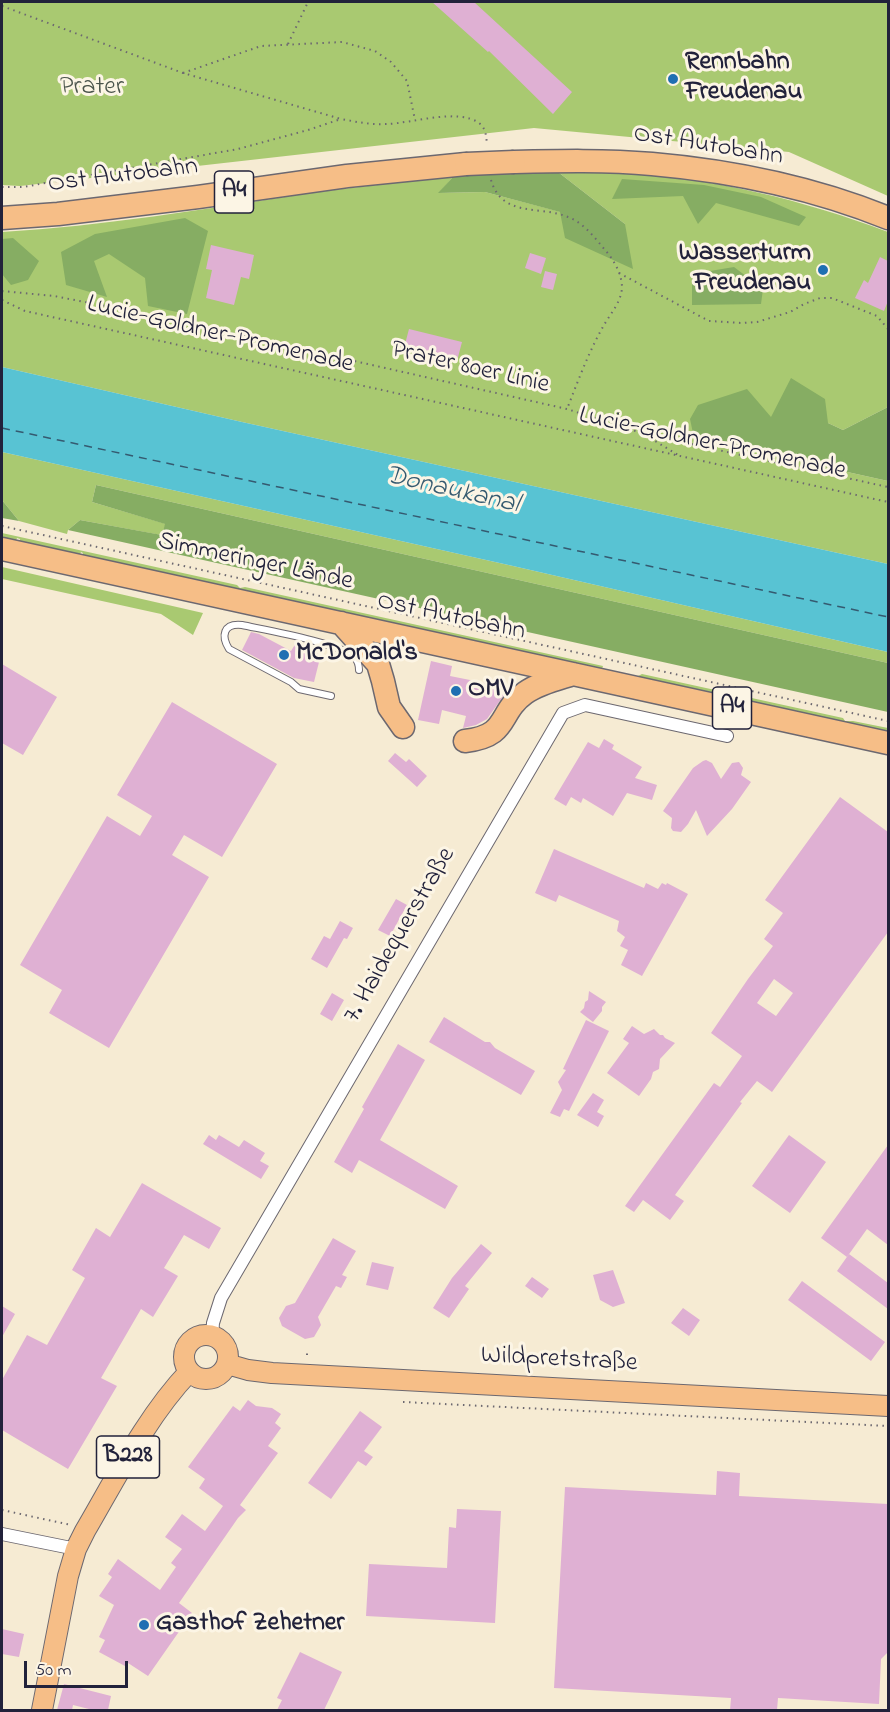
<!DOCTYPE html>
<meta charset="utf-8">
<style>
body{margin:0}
#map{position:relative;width:890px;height:1712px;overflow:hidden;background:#f6ebd3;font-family:"Indie Flower",sans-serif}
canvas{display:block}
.frame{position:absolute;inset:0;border:3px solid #22223b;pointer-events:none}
.scale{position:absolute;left:24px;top:1661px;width:104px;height:27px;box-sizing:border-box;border:3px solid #22223b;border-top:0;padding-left:8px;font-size:18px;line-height:21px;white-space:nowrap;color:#22223b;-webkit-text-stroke:4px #fcf5e5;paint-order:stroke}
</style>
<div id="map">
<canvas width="890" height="1712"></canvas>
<div class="frame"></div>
<div class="scale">50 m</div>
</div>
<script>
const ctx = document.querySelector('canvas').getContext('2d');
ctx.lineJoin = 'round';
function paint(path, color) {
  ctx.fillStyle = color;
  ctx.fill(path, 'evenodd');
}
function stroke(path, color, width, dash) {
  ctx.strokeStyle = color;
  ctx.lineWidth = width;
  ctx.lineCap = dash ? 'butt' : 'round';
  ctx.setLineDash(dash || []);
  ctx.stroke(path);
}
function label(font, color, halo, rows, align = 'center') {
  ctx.font = font + ' "Indie Flower",sans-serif';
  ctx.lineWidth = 6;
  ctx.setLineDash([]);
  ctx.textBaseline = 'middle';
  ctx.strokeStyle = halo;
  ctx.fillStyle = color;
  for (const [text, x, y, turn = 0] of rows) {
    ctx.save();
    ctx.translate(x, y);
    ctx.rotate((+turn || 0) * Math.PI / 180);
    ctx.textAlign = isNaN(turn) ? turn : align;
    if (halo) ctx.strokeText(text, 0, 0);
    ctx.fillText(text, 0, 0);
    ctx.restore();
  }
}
const green = new Path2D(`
 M2 2H888V196L789 152 534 128 20 186 2 185Z
 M558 172C580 172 601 172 622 173 714 178 803 200 888 232V407L843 430 828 423 771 418 694 438 888 481V564L242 422 2 367V232C103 226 204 209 304 194 354 187 404 182 454 176L439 193 485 192 561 212 625 224Z
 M2 452 513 566 888 652V663L96 485 92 502 166 524 161 535 80 520 68 530 67 534 19 521 2 500Z
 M2 533 237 585 240 588 245 587 603 666 602 669 82 558 83 553 81 552 79 557 19 544 20 539 17 538 15 543 2 540Z
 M2 567 203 613 193 635 161 614 2 579Z
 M642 674 843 718 845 721H853L888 728V733L639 678 638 676Z`);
const forest = new Path2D(`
 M558 172 625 224 633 269 565 238 560 212 485 192 438 193 454 176Z
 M622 179 704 185 761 197 806 217 799 226 716 203 698 224 683 196 612 199Z
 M185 218 208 231 187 314 148 306 145 278 109 254 94 261 107 297 66 285 61 252 95 234Z
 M13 238 39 261 28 280 11 285 2 274V239Z
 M734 267 763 289 761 304 692 305V274Z
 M791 378 825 399 828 423 843 430 888 407V481L694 438 690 419 698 405 747 389 771 417Z
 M96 485 888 663V712L68 530 80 520 162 535 165 524 92 502Z
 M2 500 19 521 2 518Z`);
const water = new Path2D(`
 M2 367 242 422 888 564V652L513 566 2 452Z`);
const ferry = new Path2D(`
 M2 428 888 617`);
const building = new Path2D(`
 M432 2H474L572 92 553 114 489 51 488 52Z
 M211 245 254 255 249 279 241 277 234 305 206 298 212 270 206 269Z
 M530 253 546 258 541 274 525 268Z
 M880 257 888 261V301L884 311 855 298 864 280 868 283Z
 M545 271 557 274 553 290 541 287Z
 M409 329 462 342 457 361 404 348Z
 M251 632 259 634 291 651 296 643 322 650 314 682 294 678 242 650Z
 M431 661 452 666 450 676 505 687 504 695 487 719 476 725 463 728 466 716 442 710 439 724 418 720Z
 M2 664 57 697 23 755 2 743Z
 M172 702 277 764 222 857 184 835 172 855 209 877 109 1048 49 1013 62 990 20 965 107 816 140 836 152 816 117 795Z
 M604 739 614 745 612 749 642 767 635 778 657 785 652 800 627 793 613 816 583 798 581 803 571 797 566 806 554 799 588 742 599 748Z
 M395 753 406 762 409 759 427 776 417 787 388 761Z
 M706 760 712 763 721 779 732 763 739 762 743 768 741 775 751 782 732 809 707 836 696 810 688 824 681 832 673 831 671 828 672 818 663 811 693 768 703 761Z
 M840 797 888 832V932L772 1092 757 1081 740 1102 742 1103 675 1195 684 1201 670 1220 643 1200 634 1212 625 1206 714 1083 720 1087 742 1056 711 1033 748 979 773 946 764 939 783 913 765 900ZM774 979 793 993 776 1016 757 1003Z
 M554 849 644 888 646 883 658 889 662 883 666 885 667 883 688 894 642 976 621 965 628 950 620 946 625 937 617 931 619 921 559 895 556 902 535 893Z
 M396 899 407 905 390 936 378 930Z
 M340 921 353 928 347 939 344 938 327 968 311 959 324 936 330 939Z
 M589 991 606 1002 602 1007V1011L593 1022 580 1012 584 1008 585 1002 588 1000Z
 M332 993 344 1000 332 1021 320 1014Z
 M444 1017 485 1042H490L495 1048 535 1071 521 1095 429 1042Z
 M586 1020 609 1031 569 1111 564 1109 560 1117 550 1113 562 1090 558 1082 566 1070 563 1069Z
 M632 1026 644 1034 654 1029 660 1035H663L665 1038 675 1043 660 1059 659 1069 653 1072 651 1079 639 1096 607 1073 629 1043 623 1039Z
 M398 1044 425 1060 380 1140 458 1186 445 1209 359 1160 352 1173 334 1162 364 1109 362 1107Z
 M593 1093 604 1100 597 1112 604 1116 598 1127 577 1115Z
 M209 1135 216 1140 219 1135 239 1147 244 1140 265 1153 260 1161 269 1166 261 1179 203 1144Z
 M789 1135 826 1162 790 1213 752 1186Z
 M888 1145V1245L867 1229 847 1257 821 1238Z
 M142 1183 221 1228 209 1249 184 1235 164 1268 178 1276 153 1317 141 1309 101 1378 117 1386 68 1469 2 1430V1380L27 1335 47 1345 85 1278 72 1270 96 1228 110 1237Z
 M333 1238 356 1251 342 1275 347 1277 341 1288 336 1286 318 1317 321 1325 314 1337 305 1339 282 1326 279 1318 286 1306 295 1303Z
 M481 1244 492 1253 465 1286 469 1289 449 1318 433 1308 452 1278Z
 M849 1254 888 1283V1309L837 1271Z
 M372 1262 394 1267 388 1290 366 1285Z
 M613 1270 625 1303 613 1307 600 1300 593 1275Z
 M532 1277 549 1289 542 1298 525 1286Z
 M802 1281 885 1342 871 1361 788 1300Z
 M2 1306 15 1314 2 1337Z
 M683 1308 700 1320 689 1336 671 1323Z
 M248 1400 256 1406 272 1408 281 1414 275 1423 281 1428 268 1446 278 1453 240 1505 246 1510 238 1518 179 1603 192 1613 148 1676 128 1663 125 1666 99 1652 105 1640 99 1637 114 1605 99 1596 112 1577 108 1574 118 1559 160 1590 176 1567 171 1563 182 1549 165 1537 174 1525 182 1514 205 1531 223 1506 199 1488 205 1479 188 1467 233 1406 240 1411Z
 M360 1411 382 1427 364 1451 373 1457 366 1466 358 1461 331 1499 308 1483Z
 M717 1471 740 1473 739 1496 888 1504V1652L881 1659 879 1704 778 1698 777 1710H730L731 1698 554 1688 565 1487 716 1495Z
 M457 1509 501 1511 495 1623 366 1616 369 1564 447 1568 449 1527 456 1528Z
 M2 1629 24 1634 19 1657 2 1654Z
 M300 1652 342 1672 324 1710H277L282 1700 277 1698Z
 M64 1684 111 1696 108 1710H93L73 1705 72 1710H57Z`);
const path = new Path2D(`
 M2 6 183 73 341 119C357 122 371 125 387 124 413 123 458 108 479 123 486 128 486 136 487 144
 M288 44 308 2
 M183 73 261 46 342 42 375 51 391 62 407 81 415 120
 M491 180C502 218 539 205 568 217 584 223 595 238 605 250 614 260 622 274 622 288 621 302 611 313 604 325 589 351 578 381 567 409
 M2 187H23L238 149 308 130 341 119
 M619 273 709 321 742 323 757 322 790 312 804 304 820 298H832L877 316 888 329
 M2 291 54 296 146 314 567 409 642 433 678 455
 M2 300 25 311 888 502
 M645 434 888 487
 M2 526 888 721
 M307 1355V1352
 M403 1402 888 1426
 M152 1458 153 1459
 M2 1510 71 1525`);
const service = new Path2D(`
 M331 696 299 689 291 682 229 649C221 636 223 623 242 625 265 630 340 643 354 657 358 661 359 665 359 670`);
const minor = new Path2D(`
 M212 1336 213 1323 221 1298 563 713 585 705 727 736
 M2 1534 76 1549`);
const primary = new Path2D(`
 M184 1357a22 22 0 1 1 44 0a22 22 0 1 1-44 0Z
 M227 1364 248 1370 272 1373 888 1406
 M42 1710 68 1576 76 1549 85 1531C116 1478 147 1416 189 1372`);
const motorway = new Path2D(`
 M514 162C560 161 606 160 652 164 732 171 814 188 888 218
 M2 218 58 214 198 197 347 176 466 164
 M2 549 888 743
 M341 623 378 664 383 681 389 707 403 727
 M465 741C510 736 497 713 525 693 539 683 557 679 573 674`);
const motorwayBridge = new Path2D(`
 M466 164 514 162`);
const markers = [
 [673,79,6,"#1f6fb2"],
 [823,270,6,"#1f6fb2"],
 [284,655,6,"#1f6fb2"],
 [456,691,6,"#1f6fb2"],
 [144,1625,6,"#1f6fb2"]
];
const shields = [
 [234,192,39],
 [732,708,39],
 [128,1457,63]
];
const shieldNames = [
 ["A4",234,192],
 ["A4",732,708],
 ["B228",128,1457]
];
const poiNames = [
 ["Rennbahn",685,64],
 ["Freudenau",685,94],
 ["Wasserturm",811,255,"right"],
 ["Freudenau",811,285,"right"],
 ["McDonald's",296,655],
 ["OMV",468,691],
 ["Gasthof Zehetner",156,1625]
];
const parkNames = [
 ["Prater",92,89]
];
const streetNames = [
 ["Ost Autobahn",708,147,9],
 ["Ost Autobahn",123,177,-7],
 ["Lucie-Goldner-Promenade",220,336,13],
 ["Prater 80er Linie",470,369,13],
 ["Lucie-Goldner-Promenade",712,445,12],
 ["Simmeringer Lände",255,563,12],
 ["Ost Autobahn",451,618,12],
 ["7. Haidequerstraße",401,936,-60],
 ["Wildpretstraße",559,1361,3]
];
const waterNames = [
 ["Donaukanal",452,492,13]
];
paint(green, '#a9c971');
paint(forest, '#86ad63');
paint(water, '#58c3d3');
stroke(ferry, '#355a70', 1.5, [8, 6]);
paint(building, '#dfb0d3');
stroke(service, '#6c6870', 8);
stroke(minor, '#6c6870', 14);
stroke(primary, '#6c6870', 22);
stroke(motorway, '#6c6870', 25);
stroke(path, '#6c6870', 2, [1.5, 4.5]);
stroke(service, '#fff', 6);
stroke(minor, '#fff', 12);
stroke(primary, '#f6be87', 20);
stroke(motorway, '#f6be87', 22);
stroke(motorwayBridge, '#6c6870', 25, []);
stroke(motorwayBridge, '#f6be87', 22);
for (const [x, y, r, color] of markers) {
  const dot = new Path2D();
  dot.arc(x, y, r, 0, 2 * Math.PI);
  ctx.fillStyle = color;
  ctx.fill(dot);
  stroke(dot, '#fcf5e5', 2);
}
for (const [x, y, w] of shields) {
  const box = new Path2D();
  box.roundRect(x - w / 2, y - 21, w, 42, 4.5);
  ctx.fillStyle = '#fcf5e5';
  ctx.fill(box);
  stroke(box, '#22223b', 1.5);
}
label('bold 24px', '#22223b', null, shieldNames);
label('bold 26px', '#22223b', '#fcf5e5', poiNames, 'left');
label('26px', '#4a544b', '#fcf5e5', parkNames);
label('26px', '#22223b', '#fcf5e5', streetNames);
label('italic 27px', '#355a70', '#fcf5e5', waterNames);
</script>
